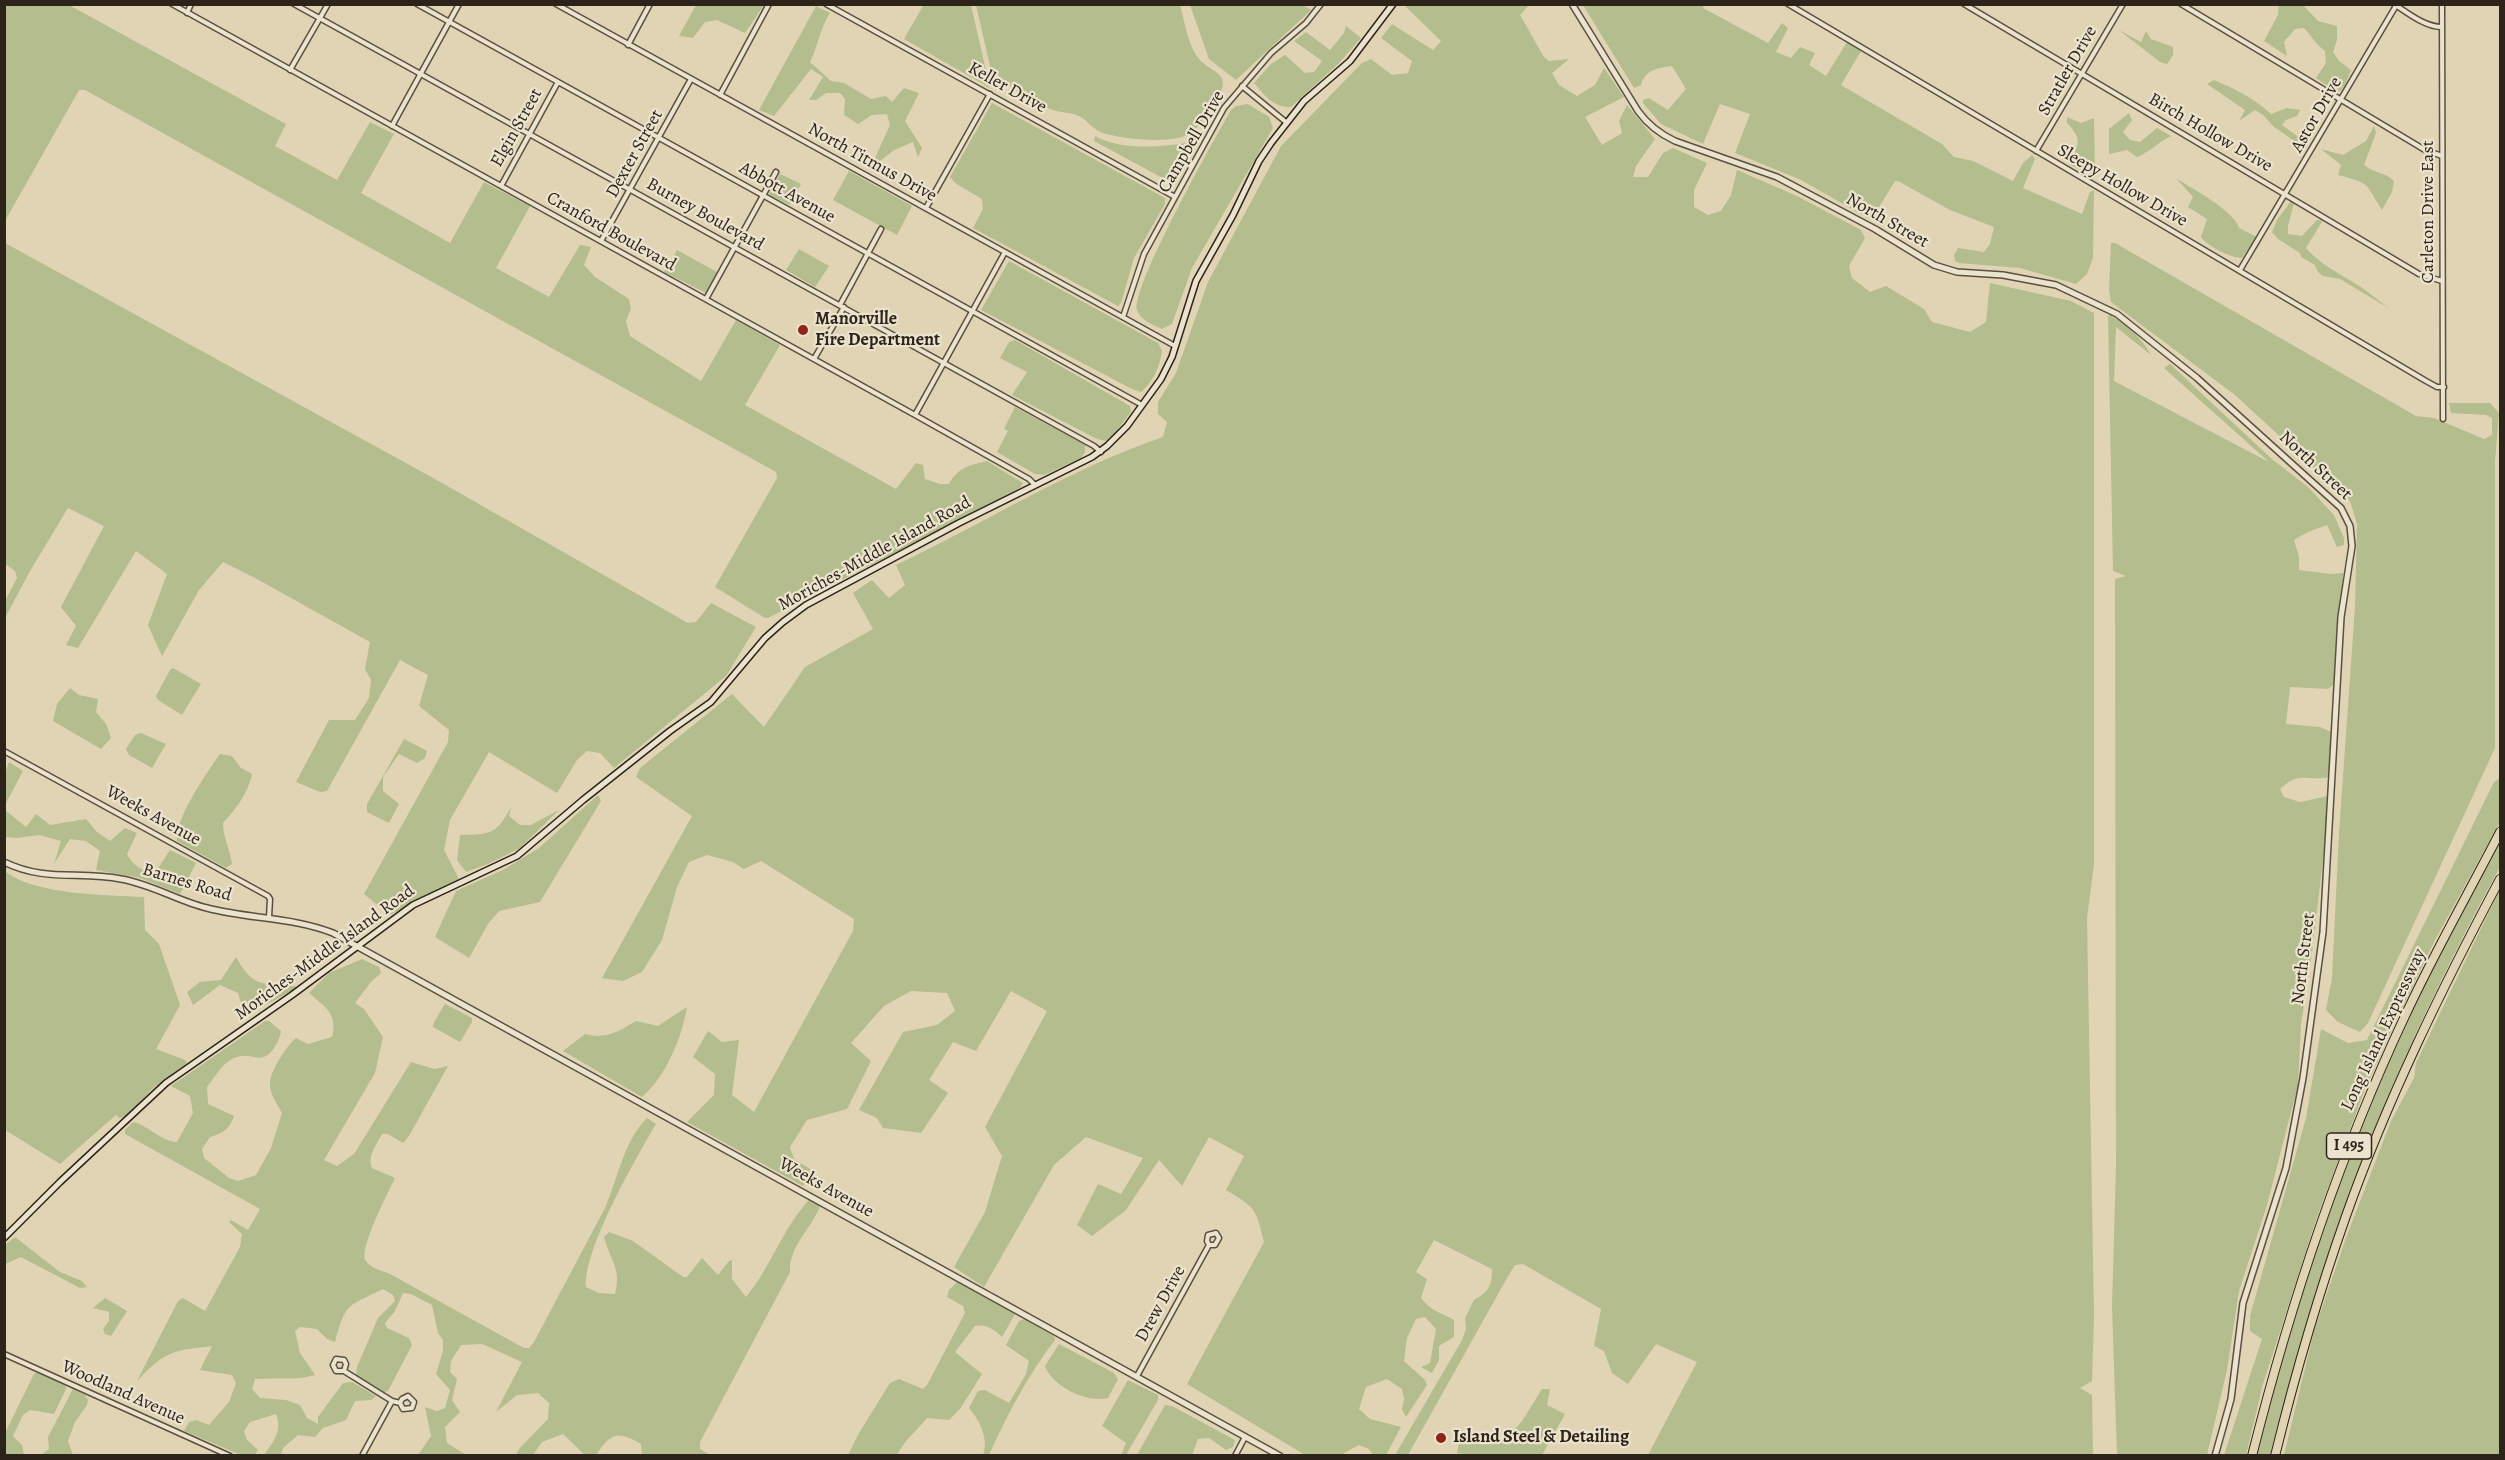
<!DOCTYPE html>
<style>
body{margin:0}
#map{position:relative;width:2505px;height:1460px;overflow:hidden;background:#e1d4b4;font-family:Alegreya,serif}
canvas{display:block}
.frame{position:absolute;inset:0;border:6px solid #2c241a;pointer-events:none}
</style>
<div id="map">
<canvas width="2505" height="1460"></canvas>
<div class="frame"></div>
</div>
<script>
const ctx = document.querySelector('canvas').getContext('2d');
ctx.lineJoin = 'round';
function paint(path, color) {
  ctx.fillStyle = color;
  ctx.fill(path, 'evenodd');
}
function stroke(path, color, width, dash) {
  ctx.strokeStyle = color;
  ctx.lineWidth = width;
  ctx.lineCap = dash ? 'butt' : 'round';
  ctx.setLineDash(dash || []);
  ctx.stroke(path);
}
function label(font, color, halo, rows, align = 'center') {
  ctx.font = font + ' Alegreya,serif';
  ctx.lineWidth = 4.5;
  ctx.setLineDash([]);
  ctx.textBaseline = 'middle';
  ctx.strokeStyle = halo;
  ctx.fillStyle = color;
  for (const [text, x, y, turn = 0] of rows) {
    ctx.save();
    ctx.translate(x, y);
    ctx.rotate((+turn || 0) * Math.PI / 180);
    ctx.textAlign = isNaN(turn) ? turn : align;
    if (halo) ctx.strokeText(text, 0, 0);
    ctx.fillText(text, 0, 0);
    ctx.restore();
  }
}
const green = new Path2D(`
 M5 4 69 5 286 124 275 146 337 180 370 122 394 134 361 193 450 243 484 182 530 206 496 268 549 297 580 245 591 247 584 265 595 277 629 299 631 309 626 321 630 336 701 381 736 320 780 345 745 405 896 489 916 463 923 465 925 479 940 484H949C957 468 970 465 987 461L1023 483 1020 488 768 618H765L715 587 777 478 776 472 85 90H79L5 221Z
 M924 4 971 5 990 88 904 39Z
 M696 5V4L764 5 745 33 717 20 705 22 693 38 679 36Z
 M976 5H1180C1185 22 1188 49 1202 62 1211 71 1227 73 1222 89 1214 101 1205 120 1194 131 1177 146 1123 139 1103 133 1092 129 1089 122 1081 117 1073 112 1059 113 1050 109 1031 101 1002 83 990 66Z
 M1303 5 1311 10 1236 80 1209 59 1190 5Z
 M1406 5H1529L1520 15 1544 57 1549 61 1569 59 1552 73 1559 85 1577 96 1595 85 1604 68 1624 97 1585 117 1602 145 1622 133 1619 121 1627 105 1655 139 1636 166 1633 177H1648L1663 153 1673 148 1707 163 1694 190V207L1708 215 1721 211 1731 195 1737 170 1797 196 1861 230 1865 238 1849 266 1852 278 1870 292 1886 286 1924 309 1932 322 1970 332 1986 322 1990 283 2071 301 2094 313V864L2087 918 2094 1315 2092 1381 2080 1388 2092 1395 2093 1455H1648L1697 1362 1656 1344 1628 1384 1612 1373 1604 1351 1594 1346 1601 1309 1523 1264 1515 1265 1507 1278 1408 1455H1395L1462 1340 1466 1329 1465 1318 1474 1300C1489 1292 1492 1285 1492 1269L1434 1240 1416 1272 1427 1279 1421 1298C1429 1310 1442 1313 1454 1320V1337L1439 1346V1360L1432 1373 1421 1367 1430 1363 1436 1329 1425 1317 1416 1319 1407 1338 1404 1361 1425 1380 1427 1385 1406 1417 1402 1409 1404 1399 1402 1389 1387 1379 1366 1387 1359 1409 1370 1419 1401 1427 1386 1455H1373L1369 1449 1359 1445 1344 1453 1345 1455H1305L1187 1384 1264 1242C1255 1207 1257 1209 1226 1190L1244 1156 1209 1137 1182 1186 1159 1160 1126 1210 1092 1236 1077 1225 1098 1184 1121 1194 1143 1158 1086 1137 1054 1165 984 1287 954 1267 985 1212 1002 1156 985 1127 1047 1011 1011 991 976 1051 953 1042 929 1080 948 1093 921 1133 883 1128 877 1118 859 1110 903 1032 937 1025 955 1011 947 993 911 991 884 1006 851 1043 871 1061 847 1109 807 1120 790 1147 794 1159 815 1172 803 1186 687 1122 714 1095 715 1074 693 1057 708 1031 722 1042 739 1040 732 1095 754 1112 853 931 854 919 761 861 744 869 733 862 707 855 689 862 677 887 662 940 642 972 623 981 602 978 692 816 636 777 640 768 732 694 764 727 805 667 873 629 853 593 872 580 889 598 905 585 896 565C985 523 1069 469 1163 437L1167 422 1158 414V402L1176 373 1208 282 1281 146 1362 63 1371 59 1392 75 1408 73 1412 61 1381 38 1392 24 1433 50 1441 41 1405 6Z
 M1583 5H1704L1703 8 1768 43 1782 23 1788 28 1776 52 1791 58 1800 47 1815 53 1809 65 1826 76 1847 42 1861 51 1841 85 1942 144 1954 157 1973 161 2013 181 2023 163 2032 155 2035 159 2023 188 2082 214 2090 192 2094 190 2093 258 2087 274 2076 284 2020 268 1959 263 1955 261 1954 255 1958 248 1984 252 1990 244 1994 227 1950 210 1898 181H1895L1873 217 1868 218 1799 179 1735 153 1750 114 1720 104 1703 144 1661 124 1643 103V100L1649 98 1668 110 1686 89 1672 66C1657 68 1645 70 1641 85L1634 88Z
 M2279 5H2303L2318 21 2337 26V40L2333 52 2339 61 2351 70 2345 85 2340 91 2331 88 2316 78 2326 63 2325 51C2315 44 2312 36 2304 28L2295 29 2284 42 2287 56 2264 41 2278 15Z
 M816 6 830 13C820 28 818 46 810 62L831 81 844 83 871 99 886 96 892 102 904 88 919 93 905 121 922 148 918 157 913 142 894 150 870 169 890 125 887 114 872 115 858 124 844 115 845 99 840 93H826L816 100H809L823 77 811 69 774 116 759 110Z
 M1346 26 1361 38 1339 63 1291 107C1273 107 1266 97 1254 83L1271 64 1285 55 1305 73 1314 72 1322 61 1294 41 1306 32 1330 50 1344 33Z
 M2119 30 2141 42 2146 31 2151 39 2173 47V55L2167 64 2160 62Z
 M2214 80C2235 89 2254 98 2271 114L2287 108 2300 110 2297 116 2286 120 2282 125 2308 144 2306 149 2274 127 2263 115 2255 110 2239 121 2245 110 2207 84Z
 M992 103 1165 198V204L1134 258 1121 303 1118 306 973 228 983 209 982 199 955 183 950 177Z
 M1248 104 1269 117 1273 128 1192 268 1172 324 1162 329C1153 325 1140 320 1137 310 1131 287 1215 138 1231 110L1236 106Z
 M2129 113 2132 120 2123 132 2130 140 2140 142 2157 128 2171 136C2158 142 2150 152 2137 157L2127 150 2109 154V129Z
 M2067 117 2081 123 2094 118 2095 174 2093 177 2071 165C2076 143 2085 142 2067 123Z
 M2374 126 2376 133 2364 165C2373 173 2385 172 2394 181L2392 192 2382 210C2364 182 2372 184 2338 175L2341 165 2321 149 2343 155 2366 141Z
 M1095 136C1122 151 1162 147 1192 142L1195 144 1176 181 1170 182 1094 141Z
 M849 171 912 206 897 235 833 200Z
 M780 174 801 184 790 205 769 195Z
 M2176 178C2192 189 2234 210 2239 228L2257 237 2242 258C2231 258 2207 246 2201 237L2207 219 2188 207 2193 197Z
 M2291 201 2294 203 2288 226V234L2302 236 2317 220H2323L2306 248C2321 265 2337 272 2356 284 2368 291 2379 301 2390 309L2340 279 2323 276 2318 272 2315 265 2301 257 2300 253 2278 239 2272 232 2277 220Z
 M5 243 435 479 688 623 696 622 711 603 756 627 726 676 614 768 600 753 587 751 577 760 557 793 489 752 450 820 444 850 459 879 390 915 364 894 448 742 449 730 419 706 428 675 400 660 327 791 320 792 296 782 329 720H355L369 698 371 680 365 669 370 642 257 579 223 562 199 590 162 656 148 625 167 574 136 551 78 648 66 645 76 626 61 607 104 526 68 508 30 571 5 618V601L17 578 15 571 4 563Z
 M2111 243H2115L2416 416 2434 418 2484 439 2492 435V418L2486 415 2451 413 2449 403H2490L2499 413 2495 461V748L2368 1023 2360 1032 2338 1022 2326 1010 2332 978 2339 833 2355 607 2357 524 2350 501 2235 395 2111 302 2109 290Z
 M799 249 829 266 815 287 786 270Z
 M677 250 717 272 706 293 664 272Z
 M1009 261 1158 343 1162 351C1160 366 1153 382 1141 392L1132 389 981 310Z
 M2110 315C2128 326 2141 337 2151 355L2116 327 2114 381 2269 462 2164 368 2170 364 2273 460 2308 487 2334 515 2344 538V545L2337 547 2327 525 2308 532 2294 540 2299 557V570L2331 574 2343 573 2334 684 2328 689 2290 687 2286 724 2320 727 2331 732 2329 777C2306 782 2300 770 2280 789L2284 797 2300 802 2328 796 2329 810 2312 952 2301 1025 2298 1085 2267 1205 2239 1291 2227 1370 2207 1455H2117L2112 1306 2116 1167 2115 579 2126 576 2113 571 2108 316Z
 M1015 340 1130 406 1131 412 1114 434 1106 441 1097 439 1012 395 1027 372 1000 358 1009 342Z
 M1015 407 1085 445V452L1081 458 1044 475 1035 474 997 452 1008 431 1004 429Z
 M173 668 201 684 182 715 158 700 156 696 170 670Z
 M70 688 79 695 98 699 96 712 106 724 111 738 101 749 53 721 57 704Z
 M141 733 166 744 152 768 129 755 126 749 135 735Z
 M404 739 427 751 425 758 417 763 399 754 383 777V791L399 804 389 823 367 812V804Z
 M220 754 232 756 241 768 252 774C248 793 236 809 223 823 223 838 230 849 232 864L226 868 177 841C174 820 207 772 220 754Z
 M9 762 23 771 5 805V773Z
 M2500 778V822L2436 938 2399 1014 2365 1089 2317 1217 2263 1384 2246 1455H2224L2262 1339 2250 1331V1316L2306 1118 2321 1029 2348 1043 2367 1040 2494 782Z
 M598 795 601 801 540 902 499 911 488 924 469 958 435 937 456 891 503 870 539 848Z
 M511 807 509 816 520 825H531L559 810 520 848 488 864 466 872 457 860 460 835C491 834 496 835 511 807Z
 M5 810 26 827 36 814 50 825 86 819 97 832 110 841 125 828 137 833 127 854C133 866 142 871 155 873L170 850 196 863 180 894 140 878 96 870 100 851 86 841 70 839 54 864 61 841 39 835 16 838 5 837Z
 M2500 842V867C2438 980 2380 1104 2337 1229 2311 1303 2290 1380 2270 1455L2257 1456C2295 1301 2347 1151 2414 1007 2439 951 2471 897 2500 842Z
 M5 866 7 868 6 872C35 895 107 895 144 897L145 930 159 944 180 1005 156 1049 185 1060 187 1063 152 1089 125 1117 119 1118 116 1115 60 1164 5 1130Z
 M2500 889V1455H2284L2314 1331 2347 1235 2391 1121 2414 1078 2416 1063Z
 M236 957C256 993 265 980 299 987L245 1016 238 993 220 985 193 1005 187 992 200 982 221 980Z
 M362 959 379 967 381 973 371 982 355 1003 364 1009 383 1037 375 1073 324 1160 337 1166 354 1154 411 1062 434 1069 448 1066 409 1136 403 1143 388 1134H382C377 1144 367 1156 372 1168L395 1178C389 1191 358 1250 366 1261 370 1268 383 1271 390 1274L524 1348H529L534 1342 605 1208C618 1179 623 1142 647 1118L656 1124C636 1158 583 1250 586 1287L599 1293 615 1294C622 1268 610 1261 604 1237L609 1232 633 1241 683 1277H687L702 1258 718 1275 729 1261 732 1260V1279L746 1297C771 1267 782 1229 809 1200L820 1206C811 1230 789 1245 790 1272L700 1442V1449L710 1455H642L641 1444C617 1430 611 1433 596 1455H585L563 1434 542 1442 533 1455H516L519 1449 548 1419 549 1403 538 1393 517 1395 496 1412 522 1362 482 1344 461 1345 451 1361 450 1372 457 1379 452 1400 460 1412 445 1427 447 1443 466 1455H418L431 1436 425 1407 437 1411 445 1408 450 1390 436 1374 443 1351V1340L438 1333 432 1305 411 1294 403 1293 395 1311 385 1323 387 1328 409 1338 412 1345 388 1391 384 1392 356 1375 357 1367 378 1318 395 1301 393 1295 383 1289C347 1307 346 1302 335 1342L327 1339 317 1329 300 1327 295 1331 300 1353 315 1375C296 1381 275 1377 255 1379L252 1389 260 1398 286 1400 300 1405 307 1418 318 1424V1417L343 1383 352 1382 376 1396 371 1400 355 1401 346 1420 323 1428 315 1437 298 1435 283 1448 281 1455H264C273 1442 283 1431 276 1414L250 1422 244 1431 247 1440 258 1450 255 1455H241L184 1431 189 1422 196 1420 209 1425 229 1402 236 1383 232 1375 200 1370 212 1346C171 1351 166 1351 137 1381L178 1301 183 1298 205 1311 240 1247 242 1234 229 1222 231 1220 248 1230 260 1209 125 1134V1130L133 1122C150 1126 160 1141 177 1142L193 1113 190 1096 171 1086 265 1021H269L281 1031C280 1038 278 1042 274 1048 260 1068 251 1049 232 1059 222 1064 214 1078 207 1087L208 1104 234 1116C229 1130 223 1133 210 1137L202 1149 204 1158 229 1178 238 1181 256 1175 271 1148 282 1113C277 1103 269 1094 270 1082 271 1070 287 1045 296 1038L308 1044 332 1037C338 1013 325 1007 309 993L329 973Z
 M445 1004 472 1018V1022L460 1042 433 1027 434 1022Z
 M687 1007C682 1037 666 1077 642 1097L563 1051 585 1034C606 1040 619 1031 636 1021L658 1026Z
 M15 1237 60 1272 82 1281 87 1287 80 1288 21 1257 5 1264V1245Z
 M957 1282 1015 1314 1002 1337C994 1329 986 1324 975 1326L955 1352 982 1374 960 1409 949 1420 927 1418C917 1430 904 1441 897 1455H848L859 1433 890 1383 899 1379 923 1389 927 1385 965 1313 963 1306 947 1297 949 1290Z
 M105 1298 127 1311 111 1336 105 1334 103 1329 109 1321V1312L93 1308Z
 M1024 1319 1054 1336 1055 1340C1028 1375 1007 1415 989 1455H983C989 1439 980 1421 969 1408L978 1391 985 1390 1009 1403 1026 1374 1029 1361 1006 1345 1019 1321Z
 M1059 1344 1114 1373 1118 1379 1108 1398C1086 1403 1053 1387 1045 1366Z
 M38 1372 66 1386V1389L54 1414 30 1410 23 1415 13 1436 22 1445 24 1455H5V1433L34 1374Z
 M1128 1380 1158 1395V1400L1126 1455H1121L1126 1443 1102 1426Z
 M73 1389 85 1395 88 1400 87 1405 75 1422 68 1441 73 1455H41L49 1449 48 1437Z
 M1542 1389H1550L1547 1405 1565 1414 1542 1455 1478 1456 1457 1453 1459 1443 1468 1432 1506 1440 1522 1421Z
 M1165 1405 1172 1406 1235 1440 1233 1447 1226 1450 1209 1438 1198 1439 1192 1455H1137Z`);
const minor = new Path2D(`
 M172 4 915 415 1029 479 1035 485
 M294 4 1094 446 1101 452
 M417 4 1142 405
 M556 4 1175 346
 M826 4 1175 197
 M1788 4 2426 381 2437 387H2444
 M1964 4 2419 274 2442 281
 M2181 4 2425 150 2442 156
 M2394 4C2408 13 2425 27 2442 27
 M2442 4 2443 419
 M187 13 191 4
 M628 45 650 4
 M290 70 328 4
 M1242 86 1287 123
 M720 95 769 4
 M392 126 459 4
 M2036 151 2123 4
 M501 186 558 82
 M926 208 990 94
 M601 241 691 79
 M2240 270 2397 4
 M706 299 776 172
 M840 305 881 229
 M1123 317 1144 254 1224 108 1271 53 1306 23 1321 4
 M814 359 844 307
 M915 415 1005 252
 M4 751 268 896 270 899 269 917
 M4 1354 230 1456
 M344 1371 346 1364 344 1360 336 1359 333 1365 336 1371H344L392 1401 400 1403 403 1409 412 1408 414 1402 408 1396 402 1399 400 1403
 M1137 1376 1209 1245 1207 1241 1208 1235 1216 1233 1219 1238 1215 1245H1209
 M362 1456 392 1401
 M1235 1456 1245 1437`);
const tertiary = new Path2D(`
 M1572 4 1638 111C1648 125 1660 134 1675 141L1777 177 1875 229 1934 265 1957 272 2003 275 2056 285 2117 314 2197 378 2341 508 2350 526 2352 546 2341 617 2323 932 2303 1078 2286 1168 2243 1303 2231 1399 2215 1456
 M4 862C45 882 79 871 121 879 151 884 178 901 207 908 249 919 292 917 333 933L1280 1456`);
const secondary = new Path2D(`
 M4 1238 60 1182 166 1083 292 995 413 905 517 856 583 800 670 731 711 702 765 638 783 622 806 605 959 523 1092 457 1107 446 1127 426 1161 379 1172 357 1196 281 1233 215 1259 161 1271 143 1304 101 1350 61 1393 4`);
const motorway = new Path2D(`
 M2252 1456C2290 1305 2338 1159 2404 1018 2433 955 2468 894 2500 832
 M2275 1456C2295 1375 2318 1295 2346 1216 2387 1100 2442 988 2500 879`);
const markers = [
 [803,330,6,"#8f2418"],
 [1441,1438,6,"#8f2418"]
];
const shields = [
 [2349,1146,45]
];
const shieldNames = [
 ["I 495",2349,1146]
];
const streetNames = [
 ["Stratler Drive",2068,71,-60],
 ["Keller Drive",1007,88,29],
 ["Astor Drive",2317,115,-60],
 ["Elgin Street",517,128,-61],
 ["Birch Hollow Drive",2210,133,30],
 ["Campbell Drive",1192,142,-60],
 ["Dexter Street",635,154,-61],
 ["North Titmus Drive",872,163,29],
 ["Sleepy Hollow Drive",2122,186,30],
 ["Abbott Avenue",787,193,29],
 ["Carleton Drive East",2429,212,-90],
 ["Burney Boulevard",705,215,29],
 ["North Street",1887,221,30],
 ["Cranford Boulevard",611,232,29],
 ["North Street",2315,466,43],
 ["Moriches-Middle Island Road",875,554,-29],
 ["Weeks Avenue",153,816,29],
 ["Barnes Road",187,883,17],
 ["Moriches-Middle Island Road",325,953,-36],
 ["North Street",2304,959,-83],
 ["Long Island Expressway",2384,1030,-65],
 ["Weeks Avenue",826,1188,29],
 ["Drew Drive",1161,1304,-61],
 ["Woodland Avenue",123,1393,24]
];
const poiNames = [
 ["Manorville",815,320],
 ["Fire Department",815,341],
 ["Island Steel & Detailing",1453,1438]
];
paint(green, '#b3bd8d');
stroke(minor, '#595040', 7);
stroke(tertiary, '#595040', 8);
stroke(secondary, '#2c241a', 8);
stroke(motorway, '#2c241a', 10);
stroke(minor, '#ece3ce', 4);
stroke(tertiary, '#ece3ce', 5);
stroke(secondary, '#ece3ce', 5);
stroke(motorway, '#e1d4b4', 8);
for (const [x, y, r, color] of markers) {
  const dot = new Path2D();
  dot.arc(x, y, r, 0, 2 * Math.PI);
  ctx.fillStyle = color;
  ctx.fill(dot);
  stroke(dot, '#ece3ce', 2);
}
for (const [x, y, w] of shields) {
  const box = new Path2D();
  box.roundRect(x - w / 2, y - 13, w, 26, 4.5);
  ctx.fillStyle = '#ece3ce';
  ctx.fill(box);
  stroke(box, '#2c241a', 1.5);
}
label('bold 16px', '#2c241a', null, shieldNames);
label('18px', '#2c241a', '#ece3ce', streetNames);
label('bold 18px', '#2c241a', '#ece3ce', poiNames, 'left');
</script>
